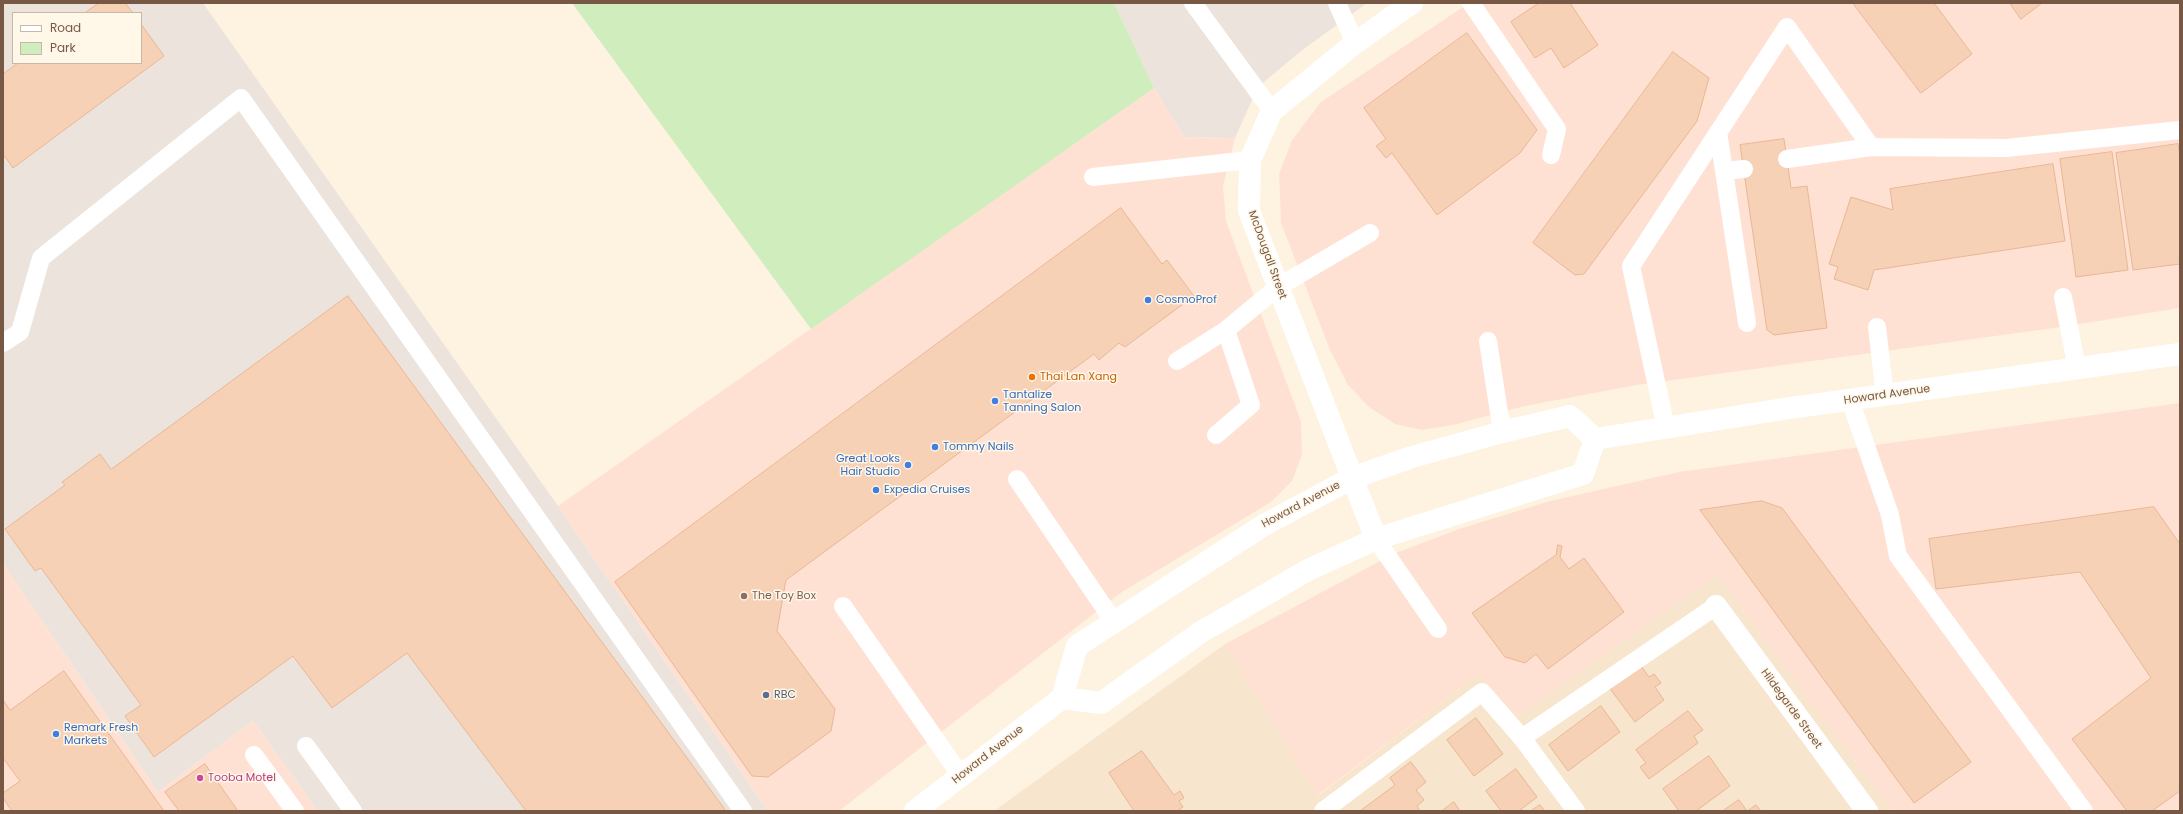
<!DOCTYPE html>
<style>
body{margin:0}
#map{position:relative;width:2183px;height:814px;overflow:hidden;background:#fef3e0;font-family:Poppins,sans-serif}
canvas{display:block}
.frame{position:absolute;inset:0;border:4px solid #775845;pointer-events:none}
.legend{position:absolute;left:12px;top:12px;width:130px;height:52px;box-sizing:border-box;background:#fff7e8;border:1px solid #c9b7a7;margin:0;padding:5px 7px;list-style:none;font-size:12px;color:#775845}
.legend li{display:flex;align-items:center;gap:8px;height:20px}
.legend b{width:20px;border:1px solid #c9b7a7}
</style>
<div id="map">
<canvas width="2183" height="814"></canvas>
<div class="frame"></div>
<ul class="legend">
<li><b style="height:5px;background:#fff"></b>Road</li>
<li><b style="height:11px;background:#cfedbd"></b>Park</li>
</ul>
</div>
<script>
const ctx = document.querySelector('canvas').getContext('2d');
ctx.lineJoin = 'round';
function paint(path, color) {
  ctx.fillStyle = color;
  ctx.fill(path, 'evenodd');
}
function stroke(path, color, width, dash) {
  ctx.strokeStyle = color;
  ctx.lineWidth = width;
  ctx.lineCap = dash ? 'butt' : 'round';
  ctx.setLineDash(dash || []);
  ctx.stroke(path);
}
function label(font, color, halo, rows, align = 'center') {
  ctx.font = font + ' Poppins,sans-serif';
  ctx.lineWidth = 3;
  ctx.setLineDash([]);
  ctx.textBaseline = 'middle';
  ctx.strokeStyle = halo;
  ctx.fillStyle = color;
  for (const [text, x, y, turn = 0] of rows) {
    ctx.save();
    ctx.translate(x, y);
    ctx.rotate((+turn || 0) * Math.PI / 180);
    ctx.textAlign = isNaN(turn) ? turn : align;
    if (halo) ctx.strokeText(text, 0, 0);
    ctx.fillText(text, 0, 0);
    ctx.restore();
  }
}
const residential = new Path2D(`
 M1717 575 1892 811H994L1225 644 1318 796 1479 674 1515 718Z`);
const commercial = new Path2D(`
 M1469 3H2180V308L2054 328 1637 385 1525 406 1453 425 1422 430 1395 424 1369 407 1348 385 1330 350 1281 223 1279 174 1292 140 1321 102Z
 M1154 88 1184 137 1235 138 1223 186 1226 221 1301 421 1302 455 1292 481 1271 502 1122 592 839 811H768L558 506Z
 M2180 403V811H1892L1717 575 1515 718 1479 674 1317 796 1225 644 1393 554 1459 529 1550 501 1679 472Z
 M3 563 158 792 253 721 318 811H3Z`);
const industrial = new Path2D(`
 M3 3H203L558 506 768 811H318L253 721 158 792 3 563ZM13 13H141V63H13Z
 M1114 3H1367L1301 51 1258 87 1235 138 1184 137 1154 88Z`);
const green = new Path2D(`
 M572 3H1114L1154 88 811 329Z`);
const building = new Path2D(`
 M99 3H125L133 13H85Z
 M1539 3H1570L1598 45 1564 68 1551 48 1535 58 1511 22Z
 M1853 3H1934L1972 54 1921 93Z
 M2010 3H2042L2021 19Z
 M141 24 164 56 13 168 3 154V74L18 63H141Z
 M1467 33 1537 130 1520 153 1437 215 1392 153 1386 158 1376 146 1386 139 1364 108Z
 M1673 52 1709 78 1697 121 1584 274 1575 275 1533 243Z
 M1784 139 1791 188 1807 186 1827 328 1774 335 1767 330 1740 145Z
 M2178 144 2180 157V264L2133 270 2116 153Z
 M2112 152 2128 270 2076 277 2060 159Z
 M2053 164 2065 241 1874 270 1868 290 1834 279 1838 267 1829 264 1851 197 1893 210 1890 189Z
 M1121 208 1162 264 1167 260 1194 296 1125 347 1119 343 1099 360 1094 354 786 580 777 631 835 709 831 731 768 777 752 776 615 582Z
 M348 296 726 811H526L407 653 332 708 293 656 154 757 125 716 141 705 41 568 35 571 5 529 65 485 62 482 100 454 111 469Z
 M1762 501 1782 508 1971 762 1914 803 1700 510Z
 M2154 507 2180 544V791L2152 811H2127L2072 739 2151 678 2080 572 1936 589 1929 539Z
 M1558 545 1562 546 1560 557 1569 569 1584 558 1624 612 1548 669 1536 654 1525 663 1505 657 1472 613 1556 555Z
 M1639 663 1649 677 1654 674 1661 683 1655 687 1664 700 1635 722 1608 686Z
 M64 671 164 811H12L3 798V793L20 781 3 758V700L10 710Z
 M1601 706 1620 732 1568 771 1549 745Z
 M1688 711 1703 730 1694 736 1698 743 1649 779 1640 767 1646 763 1636 750Z
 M1476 718 1503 754 1474 776 1447 740Z
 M1142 751 1174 795 1180 791 1184 798 1179 801 1183 807 1177 811H1134L1109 773Z
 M1709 756 1730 786 1696 811H1679L1663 789Z
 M1411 762 1426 782 1416 790 1424 800 1417 806 1420 811H1360L1395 785 1390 778Z
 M205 764 238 811H179L165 792Z
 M1516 769 1537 797 1519 811H1501L1486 791Z
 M1739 800 1747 811H1723Z
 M1454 802 1460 811H1442Z
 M1540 805 1545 811H1531Z
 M1756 805 1761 811H1748Z`);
const lane = new Path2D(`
 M1193 3 1272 111
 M1337 3 1355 43
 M1471 3 1557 129 1551 155
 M1718 132 1724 171 1744 169
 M1787 159 1871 147
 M1724 171 1747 323
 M1093 177 1250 160
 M2063 297 2077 368
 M1877 327 1885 396
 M1488 341 1502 432
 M3 343 20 332 41 258 241 98 743 811
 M1177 361 1226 330 1278 287 1370 233
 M1850 400 1890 515 1898 556 2084 811
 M1666 428 1631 266 1787 27 1871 147 2006 148 2180 130
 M1216 435 1251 405 1226 330
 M1017 479 1114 622
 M1376 539 1438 629
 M843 606 961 776
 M1522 738 1576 811
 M306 746 353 811
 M254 755 295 811
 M1323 811 1482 692 1522 738 1716 606`);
const street = new Path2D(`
 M1716 606 1867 811`);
const secondary = new Path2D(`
 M1595 439 1790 408 2180 354
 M1376 539 1249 211 1250 160 1272 111 1355 43 1412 3
 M1062 698 1101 703 1201 632 1308 570 1376 539 1583 474 1595 439
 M915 811 1062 698 1077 646 1264 525 1352 478 1412 457 1502 432 1570 416 1595 439`);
const markers = [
 [1148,300,4,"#3f7fe0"],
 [1032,377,4,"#e8710a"],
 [995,401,4,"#3f7fe0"],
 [935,447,4,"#3f7fe0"],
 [908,465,4,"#3f7fe0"],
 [876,490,4,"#3f7fe0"],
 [744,596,4,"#8d6e63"],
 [766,695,4,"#5c6f8a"],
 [56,734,4,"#3f7fe0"],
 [200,778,4,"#d1479c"]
];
const streetNames = [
 ["McDougall Street",1267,255,70],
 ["Howard Avenue",1887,395,-8],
 ["Howard Avenue",1301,505,-28],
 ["Hildegarde Street",1791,709,54],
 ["Howard Avenue",988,755,-38]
];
const shopNames = [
 ["CosmoProf",1156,300],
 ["Tantalize",1003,395],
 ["Tanning Salon",1003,408],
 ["Tommy Nails",943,447],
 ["Great Looks",900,459,"right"],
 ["Hair Studio",900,472,"right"],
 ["Expedia Cruises",884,490],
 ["Remark Fresh",64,728],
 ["Markets",64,741]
];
const foodNames = [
 ["Thai Lan Xang",1040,377]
];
const educationNames = [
 ["The Toy Box",752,596]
];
const serviceNames = [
 ["RBC",774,695]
];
const hotelNames = [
 ["Tooba Motel",208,778]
];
paint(residential, '#f7e5ce');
paint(commercial, '#ffe1d3');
paint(industrial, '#ece4dc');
paint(green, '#cfedbd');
paint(building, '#f6d1b5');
stroke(building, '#eab794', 1);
stroke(lane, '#fff', 18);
stroke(street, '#fff', 22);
stroke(secondary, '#fff', 22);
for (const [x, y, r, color] of markers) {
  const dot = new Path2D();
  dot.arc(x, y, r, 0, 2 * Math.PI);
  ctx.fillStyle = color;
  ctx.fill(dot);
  stroke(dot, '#fff7e8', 1.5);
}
label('11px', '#775845', '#fff7e8', streetNames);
label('11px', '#366cbe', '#fff7e8', shopNames, 'left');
label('11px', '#c56008', '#fff7e8', foodNames, 'left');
label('11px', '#785e54', '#fff7e8', educationNames, 'left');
label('11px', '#4e5e75', '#fff7e8', serviceNames, 'left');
label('11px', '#b23c85', '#fff7e8', hotelNames, 'left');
</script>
